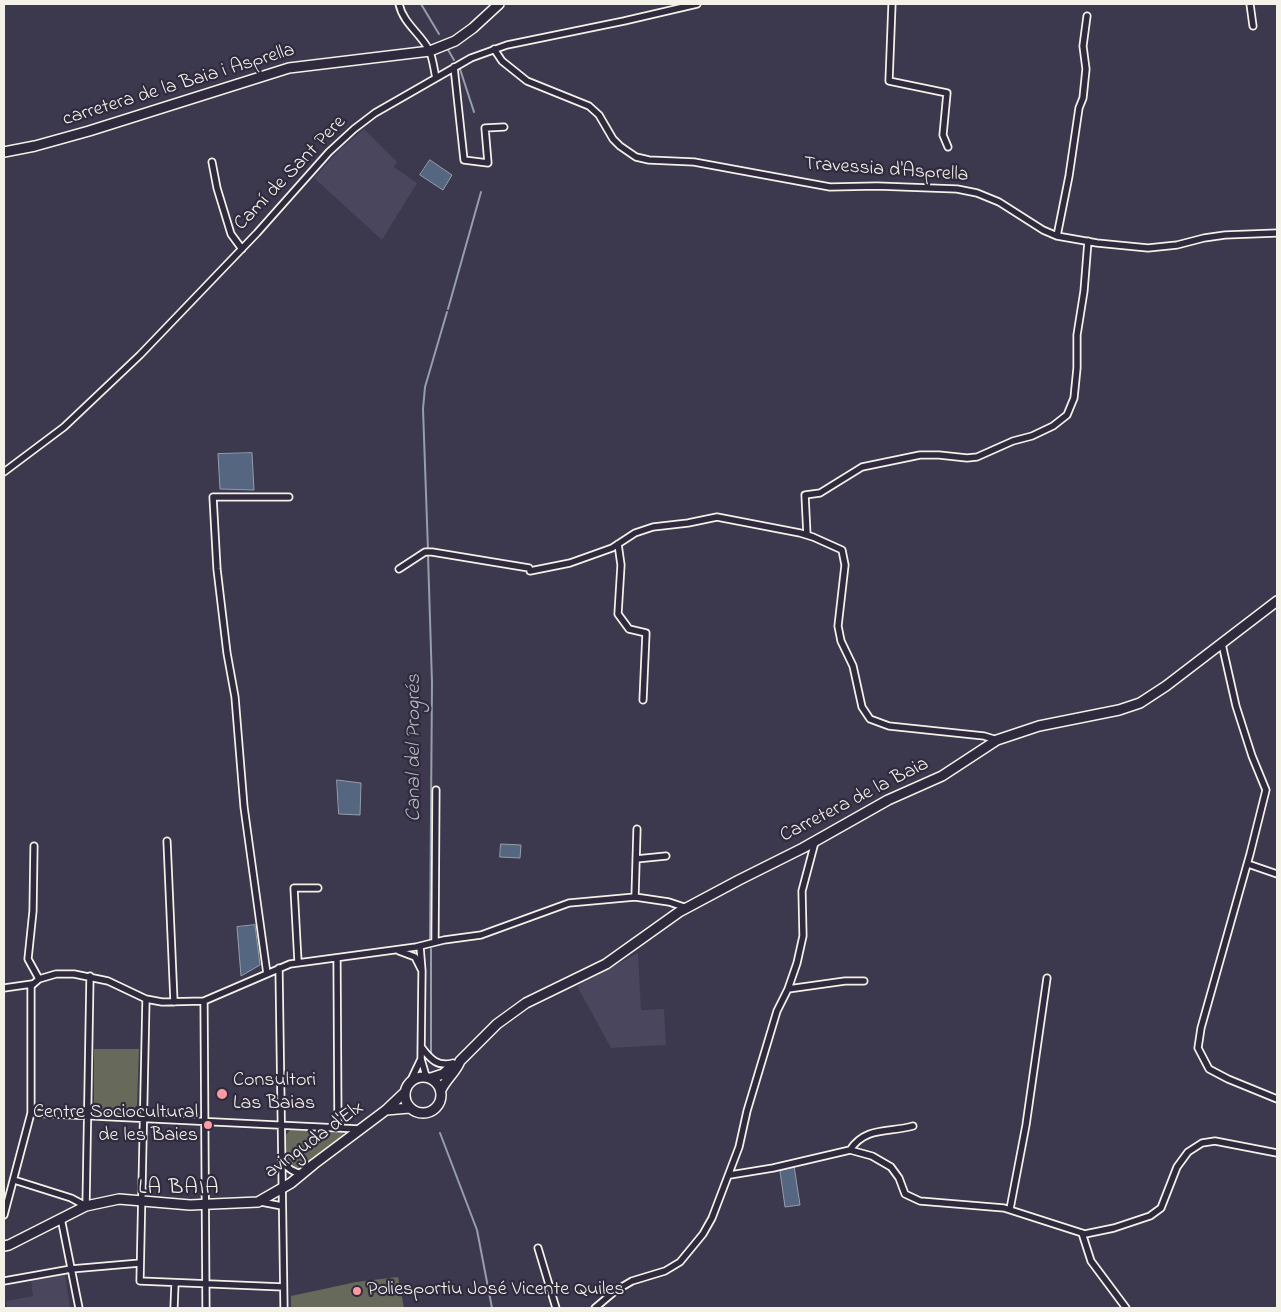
<!DOCTYPE html>
<meta charset="utf-8">
<style>
body{margin:0}
#map{position:relative;width:1281px;height:1312px;overflow:hidden;background:#3c384e;font-family:"Indie Flower",sans-serif}
canvas{display:block}
.frame{position:absolute;inset:0;border:5px solid #f4f1e8;pointer-events:none}
</style>
<div id="map">
<canvas width="1281" height="1312"></canvas>
<div class="frame"></div>
</div>
<script>
const ctx = document.querySelector('canvas').getContext('2d');
ctx.lineJoin = 'round';
function paint(path, color) {
  ctx.fillStyle = color;
  ctx.fill(path, 'evenodd');
}
function stroke(path, color, width, dash) {
  ctx.strokeStyle = color;
  ctx.lineWidth = width;
  ctx.lineCap = dash ? 'butt' : 'round';
  ctx.setLineDash(dash || []);
  ctx.stroke(path);
}
function label(font, color, halo, rows, align = 'center') {
  ctx.font = font + ' "Indie Flower",sans-serif';
  ctx.lineWidth = 4.5;
  ctx.setLineDash([]);
  ctx.textBaseline = 'middle';
  ctx.strokeStyle = halo;
  ctx.fillStyle = color;
  for (const [text, x, y, turn = 0] of rows) {
    ctx.save();
    ctx.translate(x, y);
    ctx.rotate((+turn || 0) * Math.PI / 180);
    ctx.textAlign = isNaN(turn) ? turn : align;
    if (halo) ctx.strokeText(text, 0, 0);
    ctx.fillText(text, 0, 0);
    ctx.restore();
  }
}
const built = new Path2D(`
 M364 129 397 162 394 167 417 183 382 240 314 178 340 149Z
 M638 953 641 1010 664 1009 666 1045 611 1048 577 986Z
 M65 1274 70 1308H7L6 1301 33 1296 31 1280Z`);
const green = new Path2D(`
 M94 1049H139L137 1105 132 1111 99 1110 94 1105Z
 M290 1130 343 1133 344 1135 299 1171 286 1164V1135Z
 M398 1277 404 1308H291V1296L356 1282Z`);
const water = new Path2D(`
 M430 160 452 175 443 190 420 175Z
 M252 453 254 490 220 489 218 454Z
 M337 780 361 783 360 815 339 814Z
 M501 844 521 845 520 858 500 857Z
 M255 925 260 965 241 976 237 927Z
 M794 1166 800 1205 785 1207 780 1171Z`);
const stream = new Path2D(`
 M421 4 439 34
 M447 48 454 60
 M460 69 474 112
 M448 309 481 192
 M428 550 423 409 425 387 447 312
 M428 555 432 683 430 940
 M431 1054V949
 M440 1133 477 1230 492 1308`);
const street = new Path2D(`
 M399 4C403 23 421 34 429 50 433 58 434 70 436 78
 M892 4 889 81 947 93 943 135 948 147
 M1250 4 1253 26
 M494 49 502 61 527 81 589 106 599 115 613 139 620 146 636 157 649 160 694 162 830 187 877 186 957 189 977 193 999 202 1043 230 1057 236 1097 243 1148 248 1177 245 1204 238 1225 235 1277 233
 M454 67 464 160 488 163 485 128 504 127
 M212 162 217 188 231 234 242 249
 M1057 236 1069 176 1079 108 1083 98 1086 69 1083 46 1087 16
 M4 472 64 427 140 355 257 233 329 152 354 129 375 113 471 58 507 45 624 21 697 4
 M807 535 805 495 820 493 862 467 920 455H939L967 458 977 457 1013 441 1032 436 1053 426 1067 415 1074 398 1077 368V335L1084 291 1088 241
 M618 544 621 565 618 614 629 629 646 633 643 700
 M399 569 425 552H432L529 568
 M530 571 570 563 612 548 635 533 653 527 688 523 717 517 800 533 813 537 842 550 845 565 838 626 841 641 853 666 862 707 870 719 889 726 984 736 997 740
 M1222 644 1236 706 1252 756 1266 790 1250 854 1201 1028 1198 1048 1209 1069 1228 1079 1277 1099
 M167 841 174 1002
 M34 846 33 911 28 959 39 979
 M636 859 666 856
 M1248 864 1277 874
 M635 897 637 829
 M435 942 436 790
 M420 946 422 971 421 1059 426 1076
 M399 951 415 957 421 969
 M337 958 338 1128
 M298 962 294 888H318
 M279 968 284 1308
 M267 974 244 807 235 697 227 653 217 569 213 497H289
 M4 988 32 984
 M788 989 845 981H864
 M146 999 140 1281 283 1287
 M204 1001 206 1308
 M422 1048C431 1060 438 1067 453 1063
 M411 1080 421 1059
 M31 1113 359 1129
 M850 1150C866 1126 889 1133 913 1126
 M282 1161C288 1169 293 1172 303 1174
 M730 1175 773 1168 850 1150 872 1156 891 1167 899 1178 905 1194 920 1201 1004 1208 1085 1234 1114 1228 1150 1216 1161 1208 1177 1167 1188 1152 1202 1143 1215 1141 1277 1153
 M14 1180 71 1198 86 1206 90 976
 M261 1202 282 1206
 M1010 1209 1026 1125 1047 978
 M4 1215 31 1113V986L39 979 56 974H74L108 981 146 999 162 1002 204 1001 290 964 416 947 444 940 481 935 569 903 635 897 669 902 687 908
 M61 1218 79 1308
 M1082 1233 1091 1261 1126 1308
 M538 1248 556 1308
 M4 1281 71 1269 140 1263
 M174 1308 175 1283
 M595 1308 615 1291 632 1281 665 1271 680 1262 703 1234 712 1218 739 1147 747 1111 777 1011 788 989 797 963 803 936 802 891 815 842`);
const secondary = new Path2D(`
 M4 152 35 146 89 131 289 68 430 51 455 41 473 28 499 4
 M405 1095a18 18 0 1 1 36 0a18 18 0 1 1-36 0Z
 M431 1078 443 1074 453 1065
 M441 1090C446 1079 456 1072 460 1061L497 1024 526 1003 606 964 679 912 739 880 803 848 888 800 942 776 997 740 1039 726 1119 710 1140 703 1166 686 1277 601
 M386 1110 409 1108
 M4 1246 9 1245 86 1206 119 1199 190 1205 258 1202 291 1183 314 1164 386 1110 405 1092`);
const markers = [
 [222,1094,6,"#ff9aa2"],
 [208,1125,5,"#ff9aa2"],
 [357,1291,5,"#ff9aa2"]
];
const streetNames = [
 ["carretera de la Baia i Asprella",179,86,-17],
 ["Travessia d'Asprella",886,171,4],
 ["Camí de Sant Pere",291,174,-46],
 ["Carretera de la Baia",855,801,-27],
 ["avinguda d'Elx",315,1141,-36]
];
const poiNames = [
 ["Consultori",233,1082],
 ["Las Baias",233,1105],
 ["Centre Sociocultural",198,1114,"right"],
 ["de les Baies",198,1137,"right"],
 ["Poliesportiu José Vicente Quiles",367,1291]
];
const waterNames = [
 ["Canal del Progrés",416,748,-90]
];
const quarterNames = [
 ["LA BAIA",179,1189]
];
paint(built, '#49465d');
paint(green, '#676a5b');
paint(water, '#556680');
stroke(water, '#959eaa', 1);
stroke(stream, '#959eaa', 2);
stroke(street, '#f4f1e8', 9);
stroke(secondary, '#f4f1e8', 12);
stroke(street, '#2f2a3d', 5.5);
stroke(secondary, '#2f2a3d', 9);
for (const [x, y, r, color] of markers) {
  const dot = new Path2D();
  dot.arc(x, y, r, 0, 2 * Math.PI);
  ctx.fillStyle = color;
  ctx.fill(dot);
  stroke(dot, '#2f2a3d', 2);
}
label('20px', '#f4f1e8', '#2f2a3d', streetNames);
label('20px', '#f4f1e8', '#2f2a3d', poiNames, 'left');
label('italic 21px', '#b4b9be', '#2f2a3d', waterNames);
ctx.letterSpacing = '1px';
label('22px', '#f4f1e8', '#2f2a3d', quarterNames);
ctx.letterSpacing = '0px';
</script>
